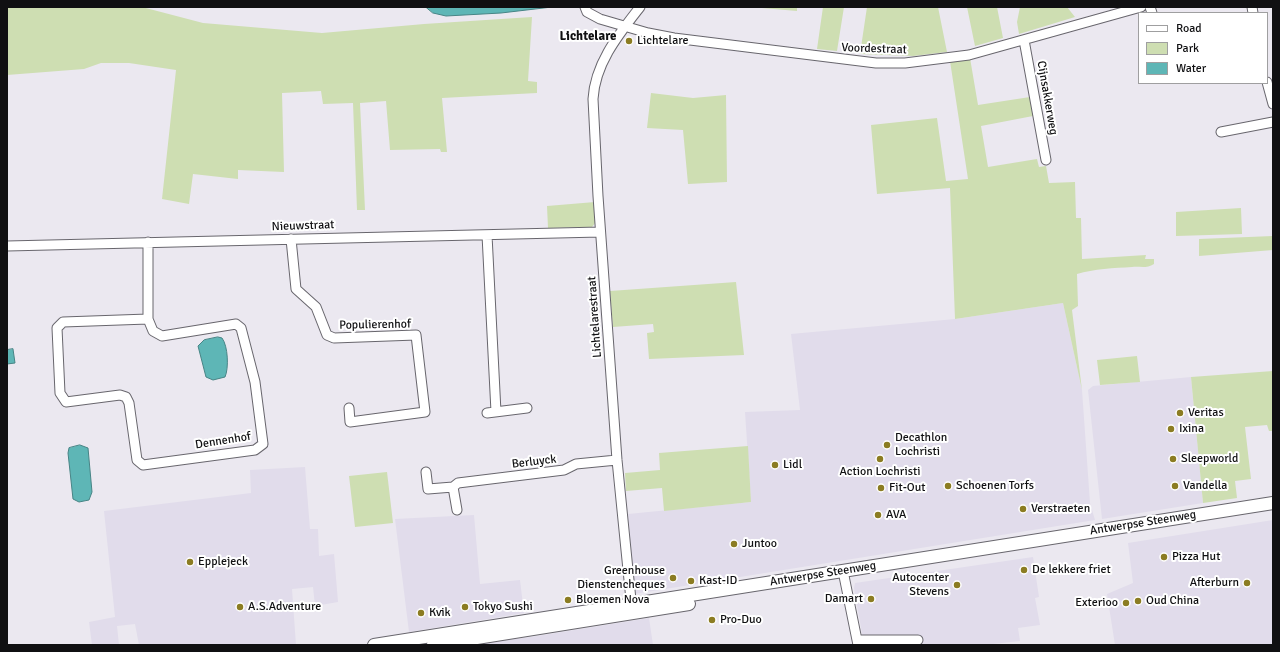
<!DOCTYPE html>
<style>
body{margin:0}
#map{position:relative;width:1280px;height:652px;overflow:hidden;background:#ebe8f0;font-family:Signika,sans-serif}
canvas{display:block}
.frame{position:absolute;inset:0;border:8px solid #101012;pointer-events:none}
.legend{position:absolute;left:1138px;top:12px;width:130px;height:72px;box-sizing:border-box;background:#fff;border:1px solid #9f9fa0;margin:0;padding:5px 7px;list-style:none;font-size:12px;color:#101012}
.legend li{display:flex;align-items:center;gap:8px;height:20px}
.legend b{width:20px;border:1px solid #9f9fa0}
</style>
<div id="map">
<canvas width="1280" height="652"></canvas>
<div class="frame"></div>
<ul class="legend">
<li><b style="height:5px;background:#fff"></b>Road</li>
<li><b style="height:11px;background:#cedeb2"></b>Park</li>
<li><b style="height:11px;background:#5eb6b6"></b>Water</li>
</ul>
</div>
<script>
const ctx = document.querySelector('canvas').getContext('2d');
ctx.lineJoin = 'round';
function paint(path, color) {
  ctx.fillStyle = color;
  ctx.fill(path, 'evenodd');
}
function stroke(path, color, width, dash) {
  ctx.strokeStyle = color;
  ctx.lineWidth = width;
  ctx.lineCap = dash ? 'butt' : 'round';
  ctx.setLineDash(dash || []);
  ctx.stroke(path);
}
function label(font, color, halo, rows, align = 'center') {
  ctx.font = font + ' Signika,sans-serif';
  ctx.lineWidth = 4;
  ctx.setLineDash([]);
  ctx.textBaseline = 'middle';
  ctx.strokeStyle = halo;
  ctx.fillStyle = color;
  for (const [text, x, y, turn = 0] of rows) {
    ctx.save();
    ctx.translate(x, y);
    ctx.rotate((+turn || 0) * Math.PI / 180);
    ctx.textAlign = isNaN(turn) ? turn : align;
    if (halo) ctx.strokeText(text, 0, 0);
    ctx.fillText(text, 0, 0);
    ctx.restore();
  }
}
const built = new Path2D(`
 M1063 303 1082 390 1090 503 1095 520 634 594 628 514 751 502 745 412 800 410 791 334 955 319Z
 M1191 377 1203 503 1102 519 1088 390 1093 386Z
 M305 467 310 529H318L319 556 334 554 338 602 315 606 313 587 292 589 296 645H139L135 624 117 626 119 645H92L89 622 115 617 104 511 251 493 250 470Z
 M474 515 480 584 520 580 524 613 409 632 395 519Z
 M1273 520V645H1115L1107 594 1133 583 1128 543Z
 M1033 557 1039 597 1035 598 1040 625 1018 628 1020 641 984 645 869 643 864 645 854 588 855 583Z
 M649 618 653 645H468L531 637Z`);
const green = new Path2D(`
 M7 7H142L203 23 322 33 424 24 532 17 528 81 537 82V93L442 98 447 152H441L440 149 390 150 386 101 360 103 365 210H357L353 103 323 104 321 91 282 93 284 172 238 170V179L193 174 189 204 162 199 176 70 129 63H101L84 69 7 75Z
 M750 7H797V11Z
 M823 7H844L837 51 817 49Z
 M867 7H938L947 52 913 56 860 54Z
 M967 7H997L1003 38 975 46Z
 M1020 7H1067L1075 17 1019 34 1017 22Z
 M970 58 978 105 1030 97 1033 116 981 126 988 167 1037 159 1039 167 1046 166 1049 183 1075 182 1076 218H1081L1082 259 1146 255 1145 259H1154V264C1146 269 1140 266 1132 267 1114 268 1094 269 1077 274L1078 306 1072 310 1082 390 1063 303 955 319 950 188 877 194 871 125 937 118 946 181 968 179 950 61Z
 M651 93 693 98 726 95 727 182 688 184 683 130 647 128Z
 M595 202 596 222 592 227 548 228 547 206Z
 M1241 208 1242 234 1176 236V212Z
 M1273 236V250L1199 256V239Z
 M736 282 744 355 649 359 647 333 654 332 653 324 613 327 610 291Z
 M1137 356 1140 382 1100 385 1097 360Z
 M1273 371V431H1269L1267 425 1245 427 1251 479 1235 481 1237 498 1203 503 1191 377Z
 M748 446 751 502 664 511 662 488 626 491 625 473 660 470 659 453Z
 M387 472 393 523 355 527 349 476Z`);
const water = new Path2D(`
 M426 7H552L501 13 446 16 433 13Z
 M218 337 222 338C228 346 229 368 225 377L213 380 206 377 198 346 204 340Z
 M13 349 15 363 7 364V350Z
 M80 445 88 448 92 492 89 500 79 502 73 499 68 453 69 448Z`);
const minor = new Path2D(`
 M585 7 587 12 600 19 648 33 674 38 876 63H905L969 55 1141 7
 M1150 7 1152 13
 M1252 7 1253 13
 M1024 40 1046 160
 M1267 82 1273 104
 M1221 132 1273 122
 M487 235 496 412
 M291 239 296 289 316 307 327 335 334 338 416 335 425 412 350 422 349 408
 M7 246 600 232
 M148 319 63 322 57 328 60 393 66 402 120 395 126 397 129 403 137 460 143 465 255 450 263 444 255 382 241 328 236 324 162 336 153 331 148 319V242
 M487 413 527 408
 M426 472 428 489 453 487 458 483 564 470 576 464 617 460
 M453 487 457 510
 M843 571 858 645
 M632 610 617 460 598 196 593 99C595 63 619 34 640 7
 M857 640H918`);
const major = new Path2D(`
 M374 645 1273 503
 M433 645 689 604`);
const markers = [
 [629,41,4,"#8b7c22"],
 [1180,413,4,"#8b7c22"],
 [1171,429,4,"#8b7c22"],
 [887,445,4,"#8b7c22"],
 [880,459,4,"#8b7c22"],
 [1173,459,4,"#8b7c22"],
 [775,465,4,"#8b7c22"],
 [948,486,4,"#8b7c22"],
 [1175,486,4,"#8b7c22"],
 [881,488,4,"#8b7c22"],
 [1023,509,4,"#8b7c22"],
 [878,515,4,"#8b7c22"],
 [734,544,4,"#8b7c22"],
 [1164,557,4,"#8b7c22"],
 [190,562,4,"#8b7c22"],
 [1024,570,4,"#8b7c22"],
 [673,578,4,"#8b7c22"],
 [691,581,4,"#8b7c22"],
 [1247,583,4,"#8b7c22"],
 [957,585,4,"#8b7c22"],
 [871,599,4,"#8b7c22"],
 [568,600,4,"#8b7c22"],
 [1138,601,4,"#8b7c22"],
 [1126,603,4,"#8b7c22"],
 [240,607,4,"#8b7c22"],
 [465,607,4,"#8b7c22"],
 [421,613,4,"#8b7c22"],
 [712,620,4,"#8b7c22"]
];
const poiNames = [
 ["Lichtelare",637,41],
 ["Veritas",1188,413],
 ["Ixina",1179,429],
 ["Decathlon",895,438],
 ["Lochristi",895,452],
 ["Sleepworld",1181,459],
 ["Lidl",783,465],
 ["Action Lochristi",880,472,"center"],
 ["Schoenen Torfs",956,486],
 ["Vandella",1183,486],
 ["Fit-Out",889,488],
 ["Verstraeten",1031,509],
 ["AVA",886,515],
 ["Juntoo",742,544],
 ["Pizza Hut",1172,557],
 ["Epplejeck",198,562],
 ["De lekkere friet",1032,570],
 ["Greenhouse",665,571,"right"],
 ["Dienstencheques",665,585,"right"],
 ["Autocenter",949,578,"right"],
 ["Stevens",949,592,"right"],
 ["Kast-ID",699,581],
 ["Afterburn",1239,583,"right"],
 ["Damart",863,599,"right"],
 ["Bloemen Nova",576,600],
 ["Oud China",1146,601],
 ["Exterioo",1118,603,"right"],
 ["A.S.Adventure",248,607],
 ["Tokyo Sushi",473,607],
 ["Kvik",429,613],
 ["Pro-Duo",720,620]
];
const streetNames = [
 ["Voordestraat",874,49,2],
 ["Cijnsakkerweg",1047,98,80],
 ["Nieuwstraat",303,226,-2],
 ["Lichtelarestraat",595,317,-94],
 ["Populierenhof",375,325,-1],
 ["Dennenhof",223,441,-9],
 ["Berluyck",534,462,-7],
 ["Antwerpse Steenweg",1143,523,-9],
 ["Antwerpse Steenweg",823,574,-9]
];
const neighbourhoodNames = [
 ["Lichtelare",588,37]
];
paint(built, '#e1dceb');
paint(green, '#cedeb2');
paint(water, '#5eb6b6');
stroke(water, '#478485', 1);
stroke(minor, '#68666d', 11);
stroke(major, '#68666d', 14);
stroke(minor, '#fff', 9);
stroke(major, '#fff', 12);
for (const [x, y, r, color] of markers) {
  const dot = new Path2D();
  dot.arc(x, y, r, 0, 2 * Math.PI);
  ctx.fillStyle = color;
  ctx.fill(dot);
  stroke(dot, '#fff', 1.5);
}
label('12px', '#101012', '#fff', poiNames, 'left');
label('12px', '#101012', '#fff', streetNames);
label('bold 13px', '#101012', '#fff', neighbourhoodNames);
</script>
